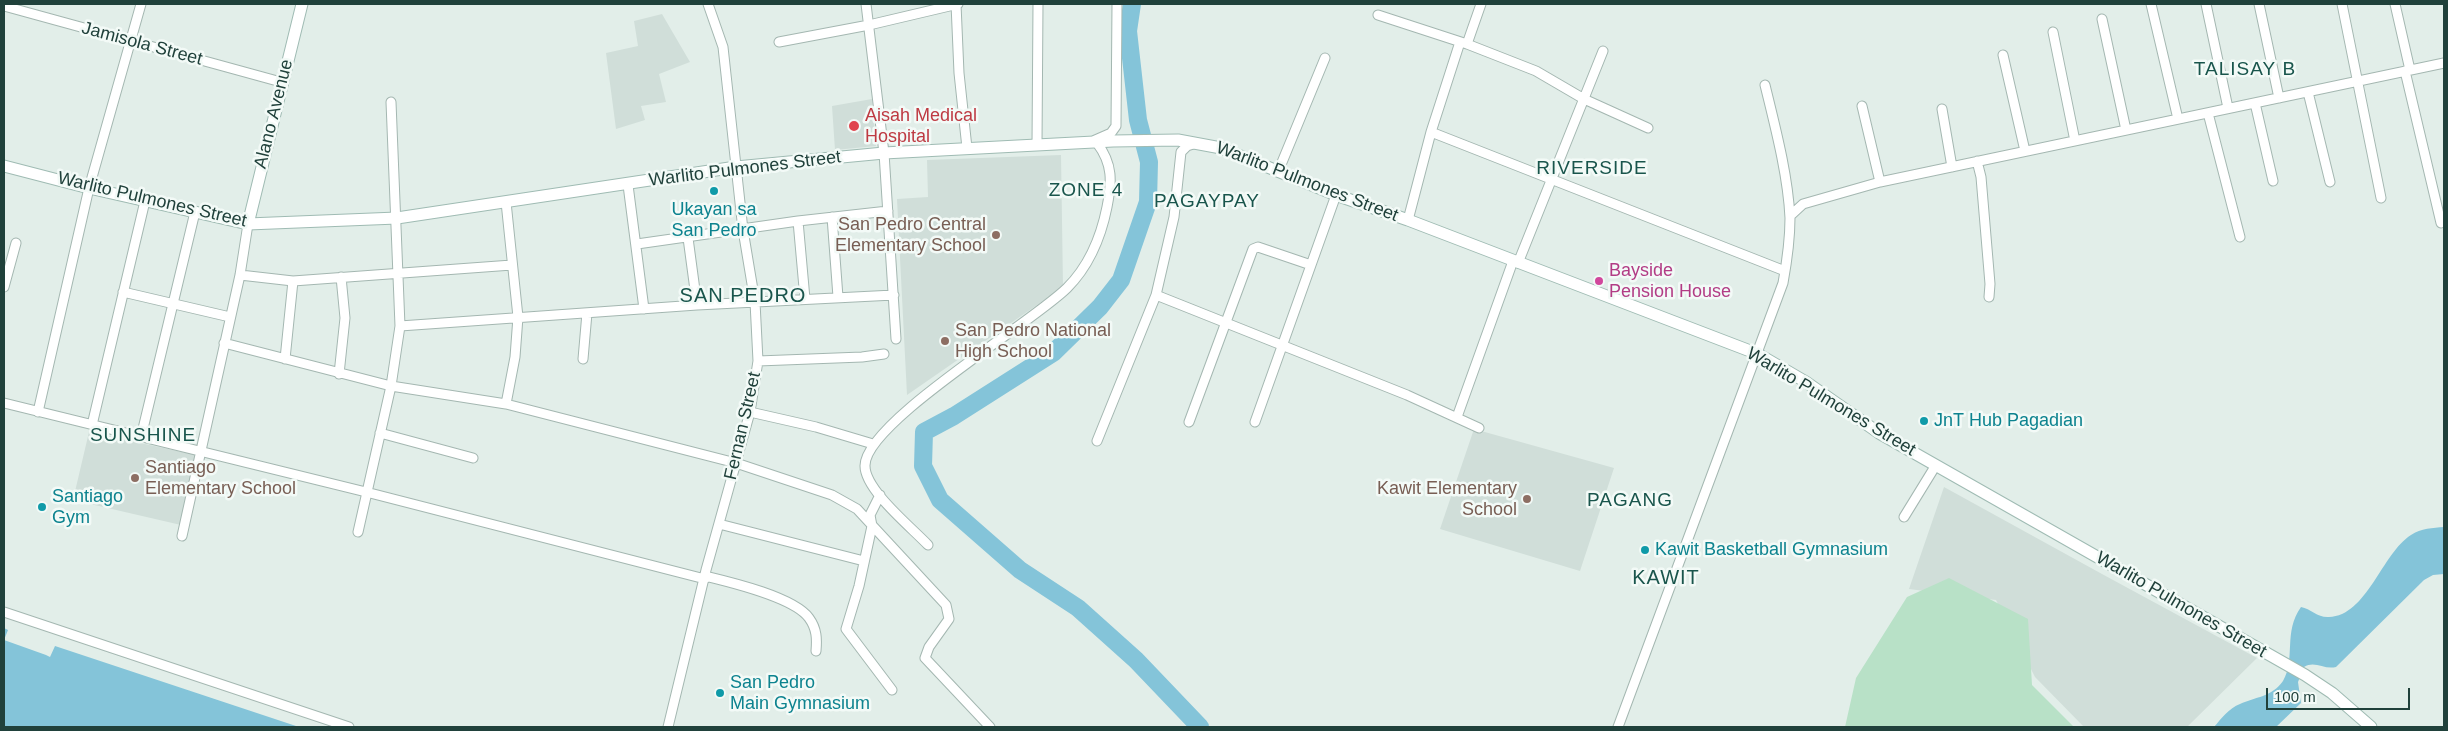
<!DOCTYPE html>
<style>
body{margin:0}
#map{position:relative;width:2448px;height:731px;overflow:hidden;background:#e2eee9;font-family:Arial,sans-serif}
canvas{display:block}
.frame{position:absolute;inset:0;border:5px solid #20413b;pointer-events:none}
.scale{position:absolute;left:2266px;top:688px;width:144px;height:22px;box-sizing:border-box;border:2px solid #20413b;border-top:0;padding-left:6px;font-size:15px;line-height:18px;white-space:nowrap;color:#20413b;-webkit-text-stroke:4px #f3faf7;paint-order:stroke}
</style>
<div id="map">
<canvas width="2448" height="731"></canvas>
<div class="frame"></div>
<div class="scale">100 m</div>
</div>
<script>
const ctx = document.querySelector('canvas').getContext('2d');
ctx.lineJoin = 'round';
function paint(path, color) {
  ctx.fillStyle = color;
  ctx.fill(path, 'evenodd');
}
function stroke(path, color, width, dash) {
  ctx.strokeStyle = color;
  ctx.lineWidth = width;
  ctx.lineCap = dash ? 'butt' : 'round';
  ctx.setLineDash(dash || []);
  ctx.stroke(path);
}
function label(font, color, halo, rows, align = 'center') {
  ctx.font = font + ' Arial,sans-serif';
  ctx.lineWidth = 5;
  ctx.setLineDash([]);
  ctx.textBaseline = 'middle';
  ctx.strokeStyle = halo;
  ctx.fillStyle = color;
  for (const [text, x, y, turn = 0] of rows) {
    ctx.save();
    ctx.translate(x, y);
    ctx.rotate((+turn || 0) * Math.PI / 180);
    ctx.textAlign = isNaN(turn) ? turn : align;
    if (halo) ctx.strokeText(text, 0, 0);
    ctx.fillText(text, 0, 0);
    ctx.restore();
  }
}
const built = new Path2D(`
 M662 14 690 62 659 74 666 102 641 106 645 120 616 129 606 53 638 46 634 21Z
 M872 99 876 146 835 150 832 106Z
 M1061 155 1063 287 907 395 897 199 928 197 927 160Z
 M1474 429 1614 468 1580 571 1440 529Z
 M89 432 196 455 181 525 73 500Z
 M1944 487 2102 574 2257 658 2187 727H2084L2035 677 1996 600 1909 589Z`);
const green = new Path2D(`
 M1949 578 2028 619 2032 685 2074 727H1845L1856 678 1907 597Z`);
const water = new Path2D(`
 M2444 527V574L2433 575 2424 580 2336 667C2324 670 2315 660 2304 667L2298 682 2301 703 2276 727H2214C2221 719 2229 708 2240 704 2255 697 2272 697 2283 681 2296 659 2283 632 2301 607 2311 609 2318 618 2329 617 2367 616 2382 553 2411 535 2421 528 2433 528 2444 527Z
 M4 628 8 630 4 640 46 655 50 657 55 646 299 727H4Z`);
const river = new Path2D(`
 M1132 4 1128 31 1138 120 1149 162 1148 202 1121 280 1100 307 1053 353 954 416 924 432 923 466 940 500 1020 570 1078 608 1136 660 1200 727`);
const street = new Path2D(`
 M866 4 884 153 896 339
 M956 4 959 73 967 148
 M2151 4 2178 119
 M2206 4 2228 108
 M2259 4 2279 98
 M2342 4 2381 198
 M2395 4 2410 70
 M4 6 281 82
 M1378 15 1467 44 1536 71 1584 99 1648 128
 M2102 19 2126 130
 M2053 32 2075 141
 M779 42 869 25 958 4
 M1467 44 1481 4
 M2003 55 2025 151
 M2405 71 2441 223
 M2308 92 2330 182
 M2255 103 2273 181
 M1862 106 1880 182
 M1942 109 1952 167
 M2208 113 2240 237
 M1431 132 1785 271
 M1095 140 1111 133 1116 126 1117 4
 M1037 144 1038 4
 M1977 161 1981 177 1990 284 1989 297
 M1278 172 1325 58
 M628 185 644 309
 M1790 216 1803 204 1880 182 2444 63
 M832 217 838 297
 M1408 220 1431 132 1460 42
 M798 221 805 299
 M688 238 697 305
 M637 244 798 221 888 211
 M1518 263 1603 51
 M240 275 293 281 512 265
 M4 287 16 243
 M123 292 230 317
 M1156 295 1407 395 1479 428
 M400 326 697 305 894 295
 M224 343 391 386 506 404 736 463 832 495 857 509 946 605 949 619 929 647 925 658 990 727
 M285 359 293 281
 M583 359 587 313
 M758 361 862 357 884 354
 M339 374 345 318 341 277
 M4 403 366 492 705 579
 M506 404 515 357 518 317 506 202
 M38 412 89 188 141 4
 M750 412 816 427 873 444
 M1457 417 1513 261
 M1189 422 1253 249 1258 247 1311 265
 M1255 422 1336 195
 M92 425 145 201
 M380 433 473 458
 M141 437 195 212
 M1097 441 1156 295 1174 217 1181 152 1187 146 1196 143
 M880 495 870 515 872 526 859 586 846 629 892 690
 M1904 517 1936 465
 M719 524 864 561
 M358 532 391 386 400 326 391 102
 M182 536 240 275 248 224
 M928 545C911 527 865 490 865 466 864 423 1032 323 1067 288 1089 266 1101 237 1107 207 1112 182 1113 164 1097 143
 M705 576C730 582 794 597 809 618 817 629 817 639 816 651
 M4 612 349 727
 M668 727 706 570 750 412 758 361 755 302 743 230 723 47 708 4
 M1618 727 1783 283C1787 261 1790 240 1790 218 1788 175 1775 126 1765 85`);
const secondary = new Path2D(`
 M4 166 89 188 248 224 397 218 736 167 884 153 1113 141 1178 140 1221 148 1336 195 1408 220 1758 354 1806 382 1879 433 2305 675 2332 693 2371 727
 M248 224 302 4`);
const markers = [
 [854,126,6,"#e0444e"],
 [714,191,5,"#0f9aa8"],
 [996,235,5,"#8d6e63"],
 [1599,281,5,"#d1479c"],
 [945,341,5,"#8d6e63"],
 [1924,421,5,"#0f9aa8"],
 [135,478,5,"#8d6e63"],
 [1527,499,5,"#8d6e63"],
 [42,507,5,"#0f9aa8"],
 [1645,550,5,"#0f9aa8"],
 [720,693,5,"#0f9aa8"]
];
const streetNames = [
 ["Jamisola Street",142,44,15],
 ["Alano Avenue",274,114,-76],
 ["Warlito Pulmones Street",745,169,-7],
 ["Warlito Pulmones Street",1307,182,21],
 ["Warlito Pulmones Street",152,200,13],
 ["Warlito Pulmones Street",1831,402,31],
 ["Fernan Street",743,426,-77],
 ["Warlito Pulmones Street",2181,605,30]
];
const healthNames = [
 ["Aisah Medical",865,116],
 ["Hospital",865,137]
];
const cultureNames = [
 ["Ukayan sa",714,210,"center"],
 ["San Pedro",714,231,"center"],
 ["JnT Hub Pagadian",1934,421],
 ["Santiago",52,497],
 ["Gym",52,518],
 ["Kawit Basketball Gymnasium",1655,550],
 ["San Pedro",730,683],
 ["Main Gymnasium",730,704]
];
const educationNames = [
 ["San Pedro Central",986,225],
 ["Elementary School",986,246],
 ["San Pedro National",955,331,"left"],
 ["High School",955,352,"left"],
 ["Santiago",145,468,"left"],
 ["Elementary School",145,489,"left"],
 ["Kawit Elementary",1517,489],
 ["School",1517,510]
];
const hotelNames = [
 ["Bayside",1609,271],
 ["Pension House",1609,292]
];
const neighbourhoodNames = [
 ["TALISAY B",2245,70],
 ["RIVERSIDE",1592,169],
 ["ZONE 4",1086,191],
 ["PAGAYPAY",1207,202],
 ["SUNSHINE",143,436],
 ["PAGANG",1630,501]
];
const quarterNames = [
 ["SAN PEDRO",743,296],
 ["KAWIT",1666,578]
];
paint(built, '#d0ded9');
paint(green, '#b8e1c7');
paint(water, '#84c4d9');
stroke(river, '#84c4d9', 18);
stroke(street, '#a4b7b1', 11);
stroke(secondary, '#9fbbb3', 13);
stroke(street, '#fff', 9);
stroke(secondary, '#fff', 11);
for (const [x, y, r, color] of markers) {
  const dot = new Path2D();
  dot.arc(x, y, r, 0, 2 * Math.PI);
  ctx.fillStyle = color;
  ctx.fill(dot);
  stroke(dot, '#f3faf7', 2);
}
label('18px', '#20413b', '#f3faf7', streetNames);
label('18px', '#be3a42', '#f3faf7', healthNames, 'left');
label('18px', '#0d838f', '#f3faf7', cultureNames, 'left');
label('18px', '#785e54', '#f3faf7', educationNames, 'right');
label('18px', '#b23c85', '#f3faf7', hotelNames, 'left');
ctx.letterSpacing = '1px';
label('19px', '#19554c', '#f3faf7', neighbourhoodNames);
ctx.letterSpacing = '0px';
ctx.letterSpacing = '1px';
label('20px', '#19554c', '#f3faf7', quarterNames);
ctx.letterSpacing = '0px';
</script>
